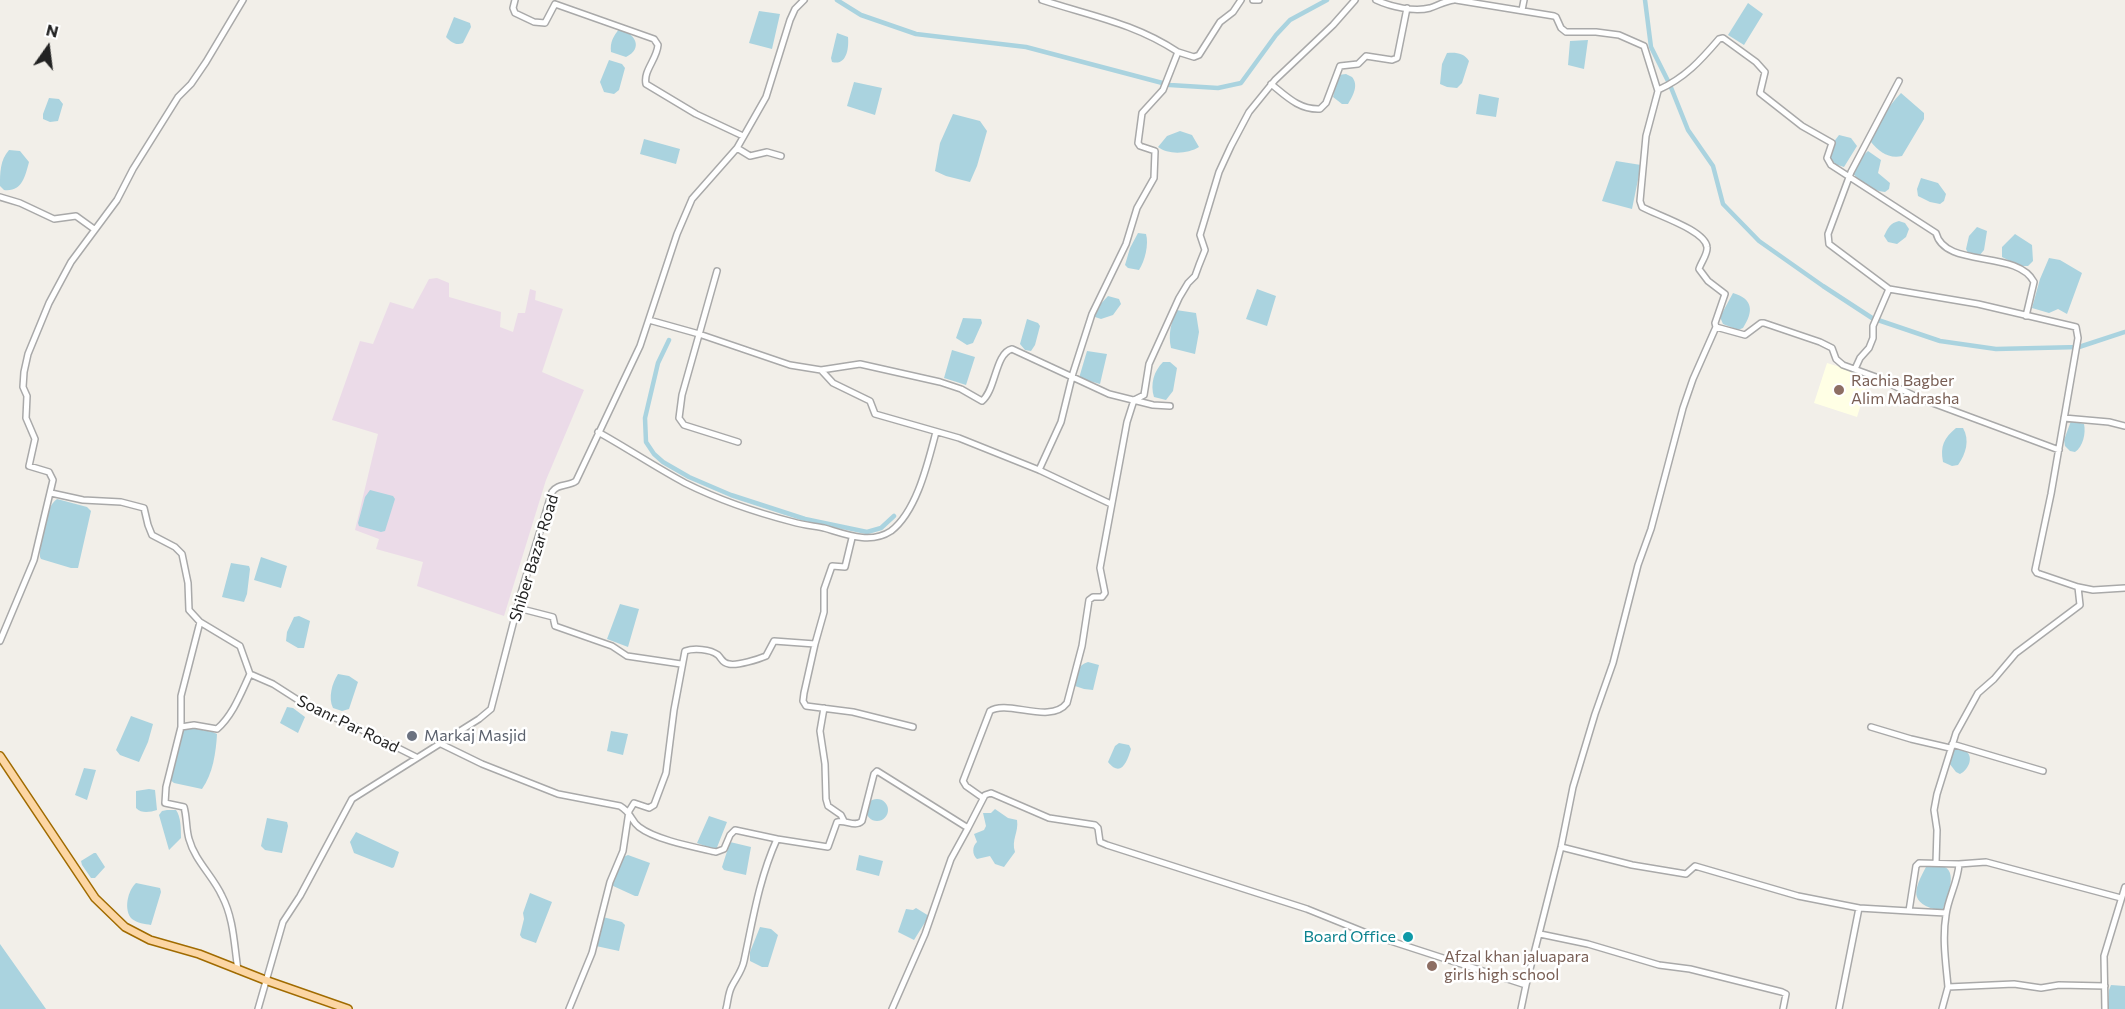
<!DOCTYPE html>
<style>
body{margin:0}
#map{position:relative;width:2125px;height:1009px;overflow:hidden;background:#f2efe9;font-family:Commissioner,sans-serif}
canvas{display:block}
.north{position:absolute;left:18px;top:18px;width:60px;height:60px;-webkit-text-stroke:4px #fff;paint-order:stroke;rotate:14deg;font-size:16px;font-weight:700;line-height:24px;text-align:center;color:#222}
.north::after{content:'';display:block;margin:auto;width:21px;height:27px;background:#222;clip-path:polygon(50% 0,100% 100%,50% 72%,0 100%)}
</style>
<div id="map">
<canvas width="2125" height="1009"></canvas>
<div class="north">N</div>
</div>
<script>
const ctx = document.querySelector('canvas').getContext('2d');
ctx.lineJoin = 'round';
function paint(path, color) {
  ctx.fillStyle = color;
  ctx.fill(path, 'evenodd');
}
function stroke(path, color, width, dash) {
  ctx.strokeStyle = color;
  ctx.lineWidth = width;
  ctx.lineCap = dash ? 'butt' : 'round';
  ctx.setLineDash(dash || []);
  ctx.stroke(path);
}
function label(font, color, halo, rows, align = 'center') {
  ctx.font = font + ' Commissioner,sans-serif';
  ctx.lineWidth = 5;
  ctx.setLineDash([]);
  ctx.textBaseline = 'middle';
  ctx.strokeStyle = halo;
  ctx.fillStyle = color;
  for (const [text, x, y, turn = 0] of rows) {
    ctx.save();
    ctx.translate(x, y);
    ctx.rotate((+turn || 0) * Math.PI / 180);
    ctx.textAlign = isNaN(turn) ? turn : align;
    if (halo) ctx.strokeText(text, 0, 0);
    ctx.fillText(text, 0, 0);
    ctx.restore();
  }
}
const industrial = new Path2D(`
 M437 278 449 283V297L501 312 500 327 513 332 518 313H525L530 289 536 291 535 300 563 309 542 372 584 390 546 480 504 616 417 586 423 562 376 549 379 539 355 530 378 434 332 420 360 341 373 344 390 302 413 309 429 279Z`);
const education = new Path2D(`
 M1827 363 1870 376 1857 417 1814 403Z`);
const water = new Path2D(`
 M1748 3 1763 14 1744 45 1728 35Z
 M759 11 780 14 772 49 749 43Z
 M454 17 470 23 471 27 463 43C456 46 451 42 446 37Z
 M619 29C635 33 644 48 626 57L611 52C610 42 613 37 619 29Z
 M837 33 848 37C849 48 847 66 832 62L831 58Z
 M1588 40 1584 69 1568 65 1570 41Z
 M1447 53C1456 52 1464 53 1469 61L1462 83 1457 88 1447 87 1440 84 1442 64Z
 M609 60 622 64 625 68 619 90 614 94 604 92 600 82Z
 M1346 74 1352 77C1359 85 1353 96 1348 104H1342L1333 97 1338 75Z
 M854 82 882 88 875 115 847 106Z
 M1901 93 1924 113V119L1902 156C1889 159 1879 152 1871 142 1876 123 1888 107 1901 93Z
 M1479 94 1499 98 1496 117 1476 114Z
 M49 98 59 99 63 104 58 121 50 122 43 119V114Z
 M953 114 980 121 987 131 977 166 970 182 946 176 935 171 940 143Z
 M1180 131 1192 135 1199 147C1188 154 1168 155 1158 147L1167 136Z
 M1839 135 1851 138 1857 146 1844 167 1831 163 1829 156 1833 143Z
 M644 139 680 149 676 164 640 154Z
 M9 150 20 151 29 162C25 177 22 192 4 190L0 186C0 173 0 160 9 150Z
 M1868 151 1881 160 1878 173 1890 183 1889 189 1885 192C1871 191 1863 183 1853 174L1859 159Z
 M1616 161 1641 165 1632 209 1602 201Z
 M1921 178 1938 183 1946 194 1944 201 1940 204 1930 202 1918 196 1917 189Z
 M1899 221 1905 223 1909 229 1906 237 1897 244 1888 242 1884 236C1888 228 1890 223 1899 221Z
 M1977 227 1987 231 1984 250 1979 256 1968 253 1966 249 1969 236Z
 M1138 233 1146 234C1149 244 1145 261 1139 270L1128 268 1125 265 1130 248Z
 M2015 234 2032 245 2033 261 2028 266H2020L2002 257V247Z
 M2049 258 2060 260 2082 273 2067 314 2058 309 2049 313 2032 308 2040 279Z
 M1257 289 1276 296 1267 326 1246 319Z
 M1733 293C1753 299 1754 311 1743 328L1738 330 1723 324 1720 317Z
 M1108 296 1119 299 1121 304 1113 315 1101 319 1095 317V310Z
 M1176 310 1196 313 1199 332 1195 354 1171 348C1168 334 1171 324 1176 310Z
 M963 318 981 319 982 323 973 343 967 345 956 338Z
 M1027 319 1038 323 1040 326 1035 345 1031 351 1025 350 1020 344Z
 M952 350 975 357 966 385 944 378Z
 M1087 351 1107 354 1100 384 1079 378Z
 M1163 362H1170L1177 368 1173 391 1166 400 1154 397C1150 384 1154 371 1163 362Z
 M2071 421 2084 424C2086 433 2083 447 2075 452L2070 451 2065 446 2064 440Z
 M1956 428H1963C1970 440 1966 454 1958 465L1952 466 1943 462C1940 446 1944 438 1956 428Z
 M370 490 393 496 395 499 385 531 381 532 359 526 358 523 365 497Z
 M57 499 87 507 91 511 78 568H71L41 559 40 557C40 542 44 508 57 499Z
 M261 557 287 566 281 588 254 580Z
 M231 563 249 566 250 569 247 594 244 602 222 597Z
 M620 604 639 609 628 647 607 639Z
 M299 616 310 621 304 648H298L286 641 287 632 294 617Z
 M1088 662 1099 665 1093 690 1084 689 1075 686C1075 676 1077 665 1088 662Z
 M338 674 349 676 358 682 349 709 342 711 333 708C328 698 332 683 338 674Z
 M287 707 293 708 305 717 298 733 280 723Z
 M131 716 153 724 148 742 139 762 120 755 116 750Z
 M192 728 213 732 217 734C216 752 213 774 202 789L174 783 169 779 181 736 184 729Z
 M611 731 628 734 623 755 607 751Z
 M1119 743 1129 745 1131 749C1127 762 1121 778 1108 762L1115 746Z
 M1957 747C1958 747 1966 751 1967 752 1974 759 1967 771 1960 774L1956 772 1949 763 1952 750Z
 M84 768 96 770 87 800 75 795Z
 M149 789 155 790 157 810C150 812 142 814 136 808V791Z
 M866 810a11 11 0 1 1 22 0a11 11 0 1 1-22 0Z
 M995 809 1008 818 1017 820C1019 832 1011 840 1015 852L1004 867 995 864 990 856 977 859C972 855 972 846 977 842L974 834 984 830 986 826 983 813H991Z
 M167 810H176C181 817 181 829 181 838L169 850 159 815 162 811Z
 M709 816 727 822 716 850 697 843Z
 M267 818 287 822 288 826 282 853 265 850 261 846Z
 M356 832 399 852 394 867 392 868 354 853 350 842Z
 M730 842 751 847 746 875 724 870 722 867Z
 M94 853H96L105 867 95 878H91L82 865 81 861Z
 M628 855 650 863 638 896H635L611 885 623 857Z
 M859 855 883 861 879 876 856 870Z
 M1927 865C1931 865 1937 865 1942 866 1959 870 1947 898 1943 909L1941 911C1907 903 1914 890 1927 865Z
 M136 883 160 888 161 892 151 925C145 924 137 923 132 919 123 910 128 890 136 883Z
 M530 893 552 902 536 943 522 938 520 935 524 919 523 913Z
 M916 908 929 916 914 940 898 932 906 909 913 910Z
 M603 917 622 922 625 925 619 951 596 946Z
 M760 927 771 929 778 935 768 967H762L750 961V952Z
 M0 944 46 1009H0Z
 M2111 985 2125 986V1009H2108L2109 990Z`);
const canal = new Path2D(`
 M837 0 861 15 916 34 1026 47 1170 85 1218 88 1241 83 1276 35 1290 20 1327 0
 M1645 0 1651 47 1670 85 1688 130 1713 166 1723 204 1759 241 1823 286 1872 318 1940 341 1996 349 2079 347 2125 332
 M669 340 658 363 645 418 646 442 654 454 663 462 689 477 731 495 805 519 867 532 881 528 894 516`);
const minor = new Path2D(`
 M515 0 513 8 515 13 534 22 545 23 555 4 654 39 658 45C657 59 643 71 646 84L696 114 743 136
 M1042 0C1091 16 1134 23 1178 52
 M1253 0H1259
 M1376 0C1391 7 1414 12 1430 8 1439 5 1445 1 1454 0
 M1456 0 1554 16 1556 17 1561 28 1566 32H1596L1619 35 1644 46 1658 91 1646 136 1640 201 1642 207C1656 215 1705 230 1707 247 1708 254 1701 262 1699 269L1708 281 1725 294 1715 323 1716 327 1745 335 1761 323H1764L1820 342 1832 348 1836 359 1843 365 1876 377 1919 398 2059 450
 M1522 10 1524 0
 M1271 84C1286 96 1299 110 1320 109L1326 103 1340 66 1358 64 1366 56 1392 60 1397 58 1407 8
 M1658 90C1685 78 1701 60 1719 39L1723 38 1756 62 1765 72 1760 93 1802 126 1832 143 1827 158 1831 165 1936 233C1945 269 2017 249 2034 282L2026 316
 M737 148 750 156 767 152 781 156
 M0 197 20 203 54 219 76 216 94 229
 M717 271 682 395 679 418 684 425 738 442
 M1889 289 1978 304 2076 327 2078 338 2051 494 2035 570 2037 573 2078 587 2093 590 2125 588
 M649 320 699 334 790 365 821 370 833 383 870 401 875 414 959 438 1039 470 1111 504
 M1855 369 1860 358 1869 348 1873 338V326L1889 289 1829 244 1828 234 1851 172 1899 81
 M821 370 860 364 940 382 961 389 982 401C996 390 995 353 1012 349L1109 394 1153 405 1170 406
 M2064 418 2109 422 2125 426
 M598 432C627 448 655 467 685 483 717 499 758 513 793 522 803 525 814 526 824 528 845 534 870 545 891 531 917 511 928 462 936 432
 M1039 470 1061 422 1073 373 1092 314 1126 244 1137 208 1154 178 1155 151 1140 146 1138 143 1142 113 1163 90 1178 52 1194 57 1199 55 1220 22 1233 12 1241 0
 M51 493 83 500 121 502 144 508 148 525 152 535 175 547 182 554 188 583 189 610 200 622 240 646 250 674
 M518 608 553 617 555 626 612 646 627 656 681 664
 M200 622 181 696V727L166 787 165 803 184 807C187 817 186 829 189 839 195 861 213 876 222 896 234 919 234 945 238 970
 M0 641 34 560 53 480 49 472 29 466 35 439 26 418 27 396 23 387 24 372 28 354 49 303 71 262 117 200 133 169 178 97 191 84 206 62 243 0
 M815 644 804 693 803 701 806 706 853 712 913 727
 M250 674 273 684 312 709 348 723 416 757
 M824 708 820 731 825 764 826 799 828 806 841 815 844 821
 M181 727 194 725 217 729C233 715 241 693 250 674
 M1871 727 1911 739 1950 748
 M439 743 482 764 558 794 620 806C632 813 630 820 639 827 656 840 694 847 716 852L724 849 730 835 735 830 777 839
 M1952 744 2043 771
 M983 798 966 786 963 781 990 711C1007 699 1050 725 1067 703L1082 646 1089 600 1093 597H1102L1105 593 1100 568 1127 422 1134 400 1144 395 1149 364 1179 298 1188 283 1195 276 1199 265 1205 250 1200 235 1219 172 1231 146 1249 112 1275 80 1333 25 1355 0
 M1561 847 1632 865 1686 874 1695 866 1798 896 1859 908 1839 1009
 M1936 863 1937 830 1934 810 1937 794 1956 733 1978 693 1994 679 2016 653 2080 605 2078 587
 M1959 864C1958 882 1948 898 1946 915 1942 939 1946 964 1948 987L2014 984 2041 988 2059 985 2105 986
 M1859 908 1909 911 1916 866 1919 863 1959 864 1986 862 2121 898
 M1909 911 1946 913
 M1540 934 1588 944 1659 965 1690 969 1782 992 1786 994 1783 1009
 M258 1009 283 922 300 896 352 799 479 719 491 709 521 593 552 492C558 483 568 487 576 481L640 346 677 234 692 199 737 148 766 97 790 20 795 9 804 0
 M569 1009 592 953 610 882 623 851 629 811 634 803 649 808 654 805 666 773 674 710 685 651C694 648 710 649 718 655 722 659 722 663 729 664 737 666 759 659 766 656L774 641 815 644 824 612V589L832 566 845 567 852 538
 M726 1009C728 1002 728 993 732 986 736 978 742 971 744 961 753 919 759 879 777 839L828 847 837 822C845 819 855 828 862 821L874 774 877 771 968 828 985 795 991 793 1049 818 1095 825 1098 828 1100 842 1107 845 1307 909 1369 934 1526 985 1561 847 1573 787 1595 714 1613 663 1638 565 1651 529 1683 408 1693 379 1716 327
 M892 1009 925 934 951 859 968 828
 M1521 1009 1526 985
 M1942 1009 1948 987
 M2105 1009 2104 956 2125 887`);
const major = new Path2D(`
 M0 756 95 898 125 927 150 940 199 954 265 980 348 1009`);
const markers = [
 [1839,390,6,"#8d6e63"],
 [412,736,6,"#6b7280"],
 [1408,937,6,"#0f9aa8"],
 [1432,966,6,"#8d6e63"]
];
const educationNames = [
 ["Rachia Bagber",1851,381],
 ["Alim Madrasha",1851,399],
 ["Afzal khan jaluapara",1444,957],
 ["girls high school",1444,975]
];
const streetNames = [
 ["Shiber Bazar Road",534,558,-73],
 ["Soanr Par Road",348,724,26]
];
const worshipNames = [
 ["Markaj Masjid",424,736]
];
const cultureNames = [
 ["Board Office",1396,937]
];
paint(industrial, '#ebdbe8');
paint(education, '#ffffe5');
paint(water, '#aad3df');
stroke(canal, '#aad3df', 4.5);
stroke(minor, '#a9a9a9', 8);
stroke(major, '#a06b00', 10);
stroke(minor, '#fff', 5);
stroke(major, '#fcd6a4', 7);
for (const [x, y, r, color] of markers) {
  const dot = new Path2D();
  dot.arc(x, y, r, 0, 2 * Math.PI);
  ctx.fillStyle = color;
  ctx.fill(dot);
  stroke(dot, '#fff', 2);
}
label('16px', '#785e54', '#fff', educationNames, 'left');
label('16px', '#222', '#fff', streetNames);
label('16px', '#5b616d', '#fff', worshipNames, 'left');
label('16px', '#0d838f', '#fff', cultureNames, 'right');
</script>
